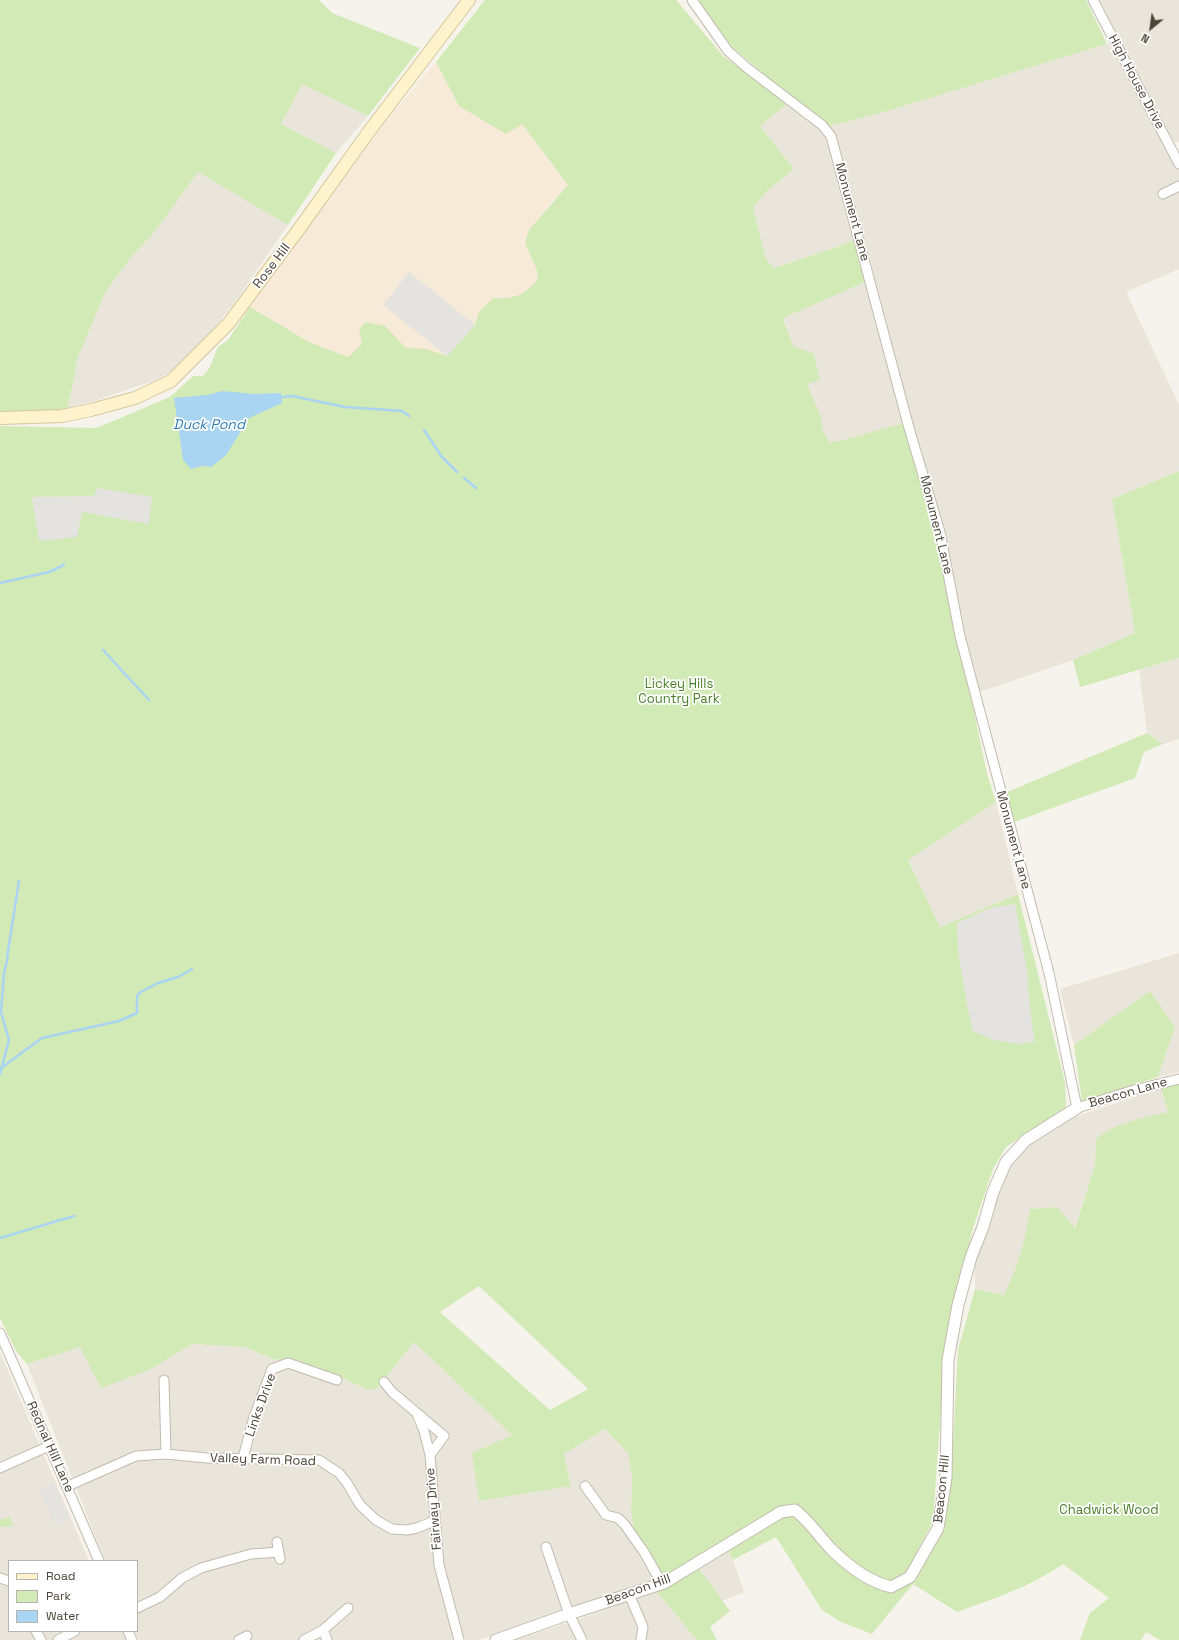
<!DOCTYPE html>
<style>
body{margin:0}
#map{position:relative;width:1179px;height:1640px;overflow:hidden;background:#f6f3ec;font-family:"Space Grotesk",sans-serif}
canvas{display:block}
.legend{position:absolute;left:8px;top:1560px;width:130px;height:72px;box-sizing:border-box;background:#fff;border:1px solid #b7b4b0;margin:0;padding:5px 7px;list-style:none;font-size:12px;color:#4b4439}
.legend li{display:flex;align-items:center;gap:8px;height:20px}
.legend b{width:20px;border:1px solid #b7b4b0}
.north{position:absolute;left:1131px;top:8px;width:40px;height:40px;-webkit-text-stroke:3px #fff;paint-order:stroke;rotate:209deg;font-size:11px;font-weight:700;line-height:16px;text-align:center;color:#4b4439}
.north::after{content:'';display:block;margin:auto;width:14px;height:18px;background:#4b4439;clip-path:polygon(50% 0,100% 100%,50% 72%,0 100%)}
</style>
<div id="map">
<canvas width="1179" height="1640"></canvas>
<ul class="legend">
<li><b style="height:5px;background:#fff3cd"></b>Road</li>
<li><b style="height:11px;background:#d2eab5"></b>Park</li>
<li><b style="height:11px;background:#a9d4f2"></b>Water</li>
</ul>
<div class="north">N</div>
</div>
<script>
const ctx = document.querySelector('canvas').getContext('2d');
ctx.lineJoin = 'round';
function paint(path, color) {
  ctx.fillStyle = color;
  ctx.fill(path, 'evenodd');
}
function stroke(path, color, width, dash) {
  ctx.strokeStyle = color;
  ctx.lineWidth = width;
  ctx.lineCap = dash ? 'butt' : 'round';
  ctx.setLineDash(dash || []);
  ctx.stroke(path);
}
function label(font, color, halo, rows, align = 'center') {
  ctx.font = font + ' "Space Grotesk",sans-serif';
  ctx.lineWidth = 3.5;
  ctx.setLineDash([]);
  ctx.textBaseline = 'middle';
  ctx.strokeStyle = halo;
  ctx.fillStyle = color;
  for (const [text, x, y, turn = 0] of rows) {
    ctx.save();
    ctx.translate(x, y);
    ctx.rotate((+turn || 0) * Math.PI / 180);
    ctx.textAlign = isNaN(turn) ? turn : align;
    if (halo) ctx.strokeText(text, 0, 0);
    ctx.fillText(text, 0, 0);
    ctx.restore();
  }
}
const residential = new Path2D(`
 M1098 0H1179V141L1174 143 1179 154V269L1126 292 1179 405V471L1112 499 1135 633 1073 660 977 693 944 529 909 409 849 180 835 135 830 126 874 115 1107 44 1119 43Z
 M302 84 368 116 336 153 281 124Z
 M788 103 825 134 854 241 768 270 753 207 768 190 794 169 760 126Z
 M198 171 288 225 233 305 202 343 172 371 159 379 91 402 68 408 78 357 105 293 131 257 153 234Z
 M865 282 904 423 828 445 783 317Z
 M1179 658V739L1163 744 1147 733 1139 670Z
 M996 802 1018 894 940 927 908 859Z
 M1179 953V1072L1158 1077 1175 1027 1150 991 1074 1045 1060 989Z
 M1161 1088 1168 1112 1127 1123 1096 1139 1095 1165 1074 1229 1057 1207 1031 1209 1026 1236 1014 1275 1004 1295 975 1289V1262L997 1192 1011 1162 1033 1142 1075 1117Z
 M414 1342 512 1435 571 1485 564 1454 605 1429 628 1453 632 1477 631 1512 657 1581 479 1640H139L135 1631H137V1561H105L27 1364 80 1347 149 1370 192 1344 245 1347 273 1359 287 1361 343 1378 368 1390 377 1388Z
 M0 1352 89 1561H9V1631H122L126 1640H0Z
 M728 1550 733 1560 744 1592 722 1601 697 1566Z
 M656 1591 697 1640H516L579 1619 652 1592Z`);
const commercial = new Path2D(`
 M436 62 459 106 522 124 568 186 549 205 525 243 537 270 538 282 441 383 348 357 308 342 250 307 384 123Z`);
const green = new Path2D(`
 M0 0H319L332 13 420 48 368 116 302 84 281 124 336 153 288 225 198 172 153 234 131 257 105 293 78 357 68 408 55 412 0 415Z
 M485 0H676L723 56 788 103 760 126 794 169 768 190 753 207 766 259 774 268 854 241 865 282 783 318 793 346 814 354 820 380 807 384 821 417 822 428 829 443 847 439 904 423 936 530 987 774 996 802 908 860 940 927 1018 894 1065 1082 1066 1107 1006 1147 993 1169 973 1228 945 1350 933 1521 907 1571 914 1583 944 1530 951 1483 958 1350 975 1289 1004 1295C1018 1267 1026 1239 1030 1209L1057 1207 1075 1228 1095 1165 1096 1139C1116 1122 1144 1118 1168 1112L1161 1088 1179 1083V1640H1160L1146 1632 1141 1640H1080L1090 1613 1109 1598 1063 1564C1032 1586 993 1599 957 1612L913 1584 872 1634 841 1622 822 1610 776 1537 733 1560 728 1550 657 1581 637 1547 631 1512 632 1477 628 1453 605 1429 564 1454 571 1486 479 1501 472 1453 512 1435 414 1342 377 1388 368 1390 343 1378 287 1361 273 1359 245 1347 192 1344 149 1370 101 1388 80 1347 27 1364 16 1351 0 1318V426L94 428 99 427 170 397 193 376H203L210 367 218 347 228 340 250 307 309 342 348 357 362 344 359 330 365 322 385 326 406 348 426 349 447 356 475 325 479 312 493 298C517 299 521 296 538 280L537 270 525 243 529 230 568 185 522 124 506 134 459 106 436 62ZM479 1286 588 1389 550 1410 440 1312Z
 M698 0H1086L1107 44 874 115 830 126 773 82 732 47 713 22Z
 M1179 471V658L1080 687 1073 660 1135 633 1112 499Z
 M1147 733 1163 744 1144 752 1135 778 1014 822 1005 793Z
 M1150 991 1175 1027 1158 1077 1082 1101 1074 1045Z
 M10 1517 13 1526 0 1527V1520Z
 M697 1566 730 1611 710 1627 717 1640H697L656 1591Z`);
const parking = new Path2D(`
 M409 272 475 325 447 356 383 305Z
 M97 488 152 497 149 524 82 512 77 537 39 541 32 497 94 496Z
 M1015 904 1028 976V987L1032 1025 1035 1041 1021 1044 993 1040 973 1031 967 1005 958 950 957 923 990 908Z
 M54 1483 70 1521 54 1525 39 1490Z`);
const water = new Path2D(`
 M223 391 253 394 281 393 282 403 249 418 226 455 211 467 201 466 191 469 183 460 174 398 207 395Z`);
const stream = new Path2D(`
 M282 397 292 396 345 407 402 411 409 416
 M424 430 442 457 457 472
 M464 478 476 488
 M0 583 49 572 64 565
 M103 650 149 700
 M1 1068 42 1038 119 1021 137 1013V997L139 993 158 983 178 977 192 969
 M0 1074 9 1040 1 1012 4 973 7 961 8 951 19 881
 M0 1238 74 1216`);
const minor = new Path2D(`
 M692 0 728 51 746 67 822 125 831 136 909 428 940 532 960 636 1049 973 1077 1108 1134 1090 1179 1079
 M1093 0 1179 164
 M1163 194 1179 186
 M0 1333 99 1561
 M164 1380 166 1454
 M384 1382 392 1392 444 1436 430 1455 439 1565 459 1640
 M417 1414 424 1431 430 1455
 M243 1458 254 1417 272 1369 288 1363 337 1380
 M0 1468 49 1446
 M68 1486 136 1456 166 1454 207 1458 319 1460 339 1473 347 1483 360 1505 376 1520 392 1529 407 1530 417 1528 434 1521
 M585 1486 606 1515 618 1518 625 1525 644 1552 662 1584
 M277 1542 280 1559
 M546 1547 569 1614 582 1640
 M0 1578 9 1581
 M629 1594 643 1627 641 1640
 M137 1608 160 1597 182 1578 201 1568 251 1554 279 1552
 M323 1630 327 1640
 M36 1631 41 1640
 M128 1631 132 1640
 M58 1640 75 1631
 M239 1640 247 1636
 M304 1640 323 1630 348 1608`);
const tertiary = new Path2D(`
 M496 1640 569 1614 664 1583 781 1512 795 1510C810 1522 818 1535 831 1549 848 1566 867 1581 891 1587L910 1577 938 1528 946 1478 948 1360 958 1305 971 1257 983 1227 993 1192 1006 1162 1026 1140 1077 1108`);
const secondary = new Path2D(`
 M0 418 62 416 91 410 135 398 171 381 229 323 299 229 370 130 469 0`);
const streetNames = [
 ["High House Drive",1136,82,62],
 ["Monument Lane",852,212,75],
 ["Rose Hill",272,266,-53],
 ["Monument Lane",936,525,76],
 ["Monument Lane",1013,840,75],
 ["Beacon Lane",1128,1093,-16],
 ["Links Drive",261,1405,-70],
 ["Rednal Hill Lane",50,1447,66],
 ["Valley Farm Road",263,1460,2],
 ["Beacon Hill",942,1489,-84],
 ["Fairway Drive",434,1509,-95],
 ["Beacon Hill",638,1590,-20]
];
const parkNames = [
 ["Lickey Hills",679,684],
 ["Country Park",679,699],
 ["Chadwick Wood",1109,1510]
];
const waterNames = [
 ["Duck Pond",209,425]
];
paint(residential, '#eae5da');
paint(commercial, '#f7ead8');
paint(green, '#d2eab5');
paint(parking, '#e5e3e0');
paint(water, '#a9d4f2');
stroke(stream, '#a9d4f2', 2.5);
stroke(minor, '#c2bbae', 11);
stroke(tertiary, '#c2bbae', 13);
stroke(secondary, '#d6c79b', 14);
stroke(minor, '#fff', 9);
stroke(tertiary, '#fff', 11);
stroke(secondary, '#fff3cd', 12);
label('13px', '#4b4439', '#fff', streetNames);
label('13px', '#4a7f2a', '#fff', parkNames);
label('italic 14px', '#2e7ab2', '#fff', waterNames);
</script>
